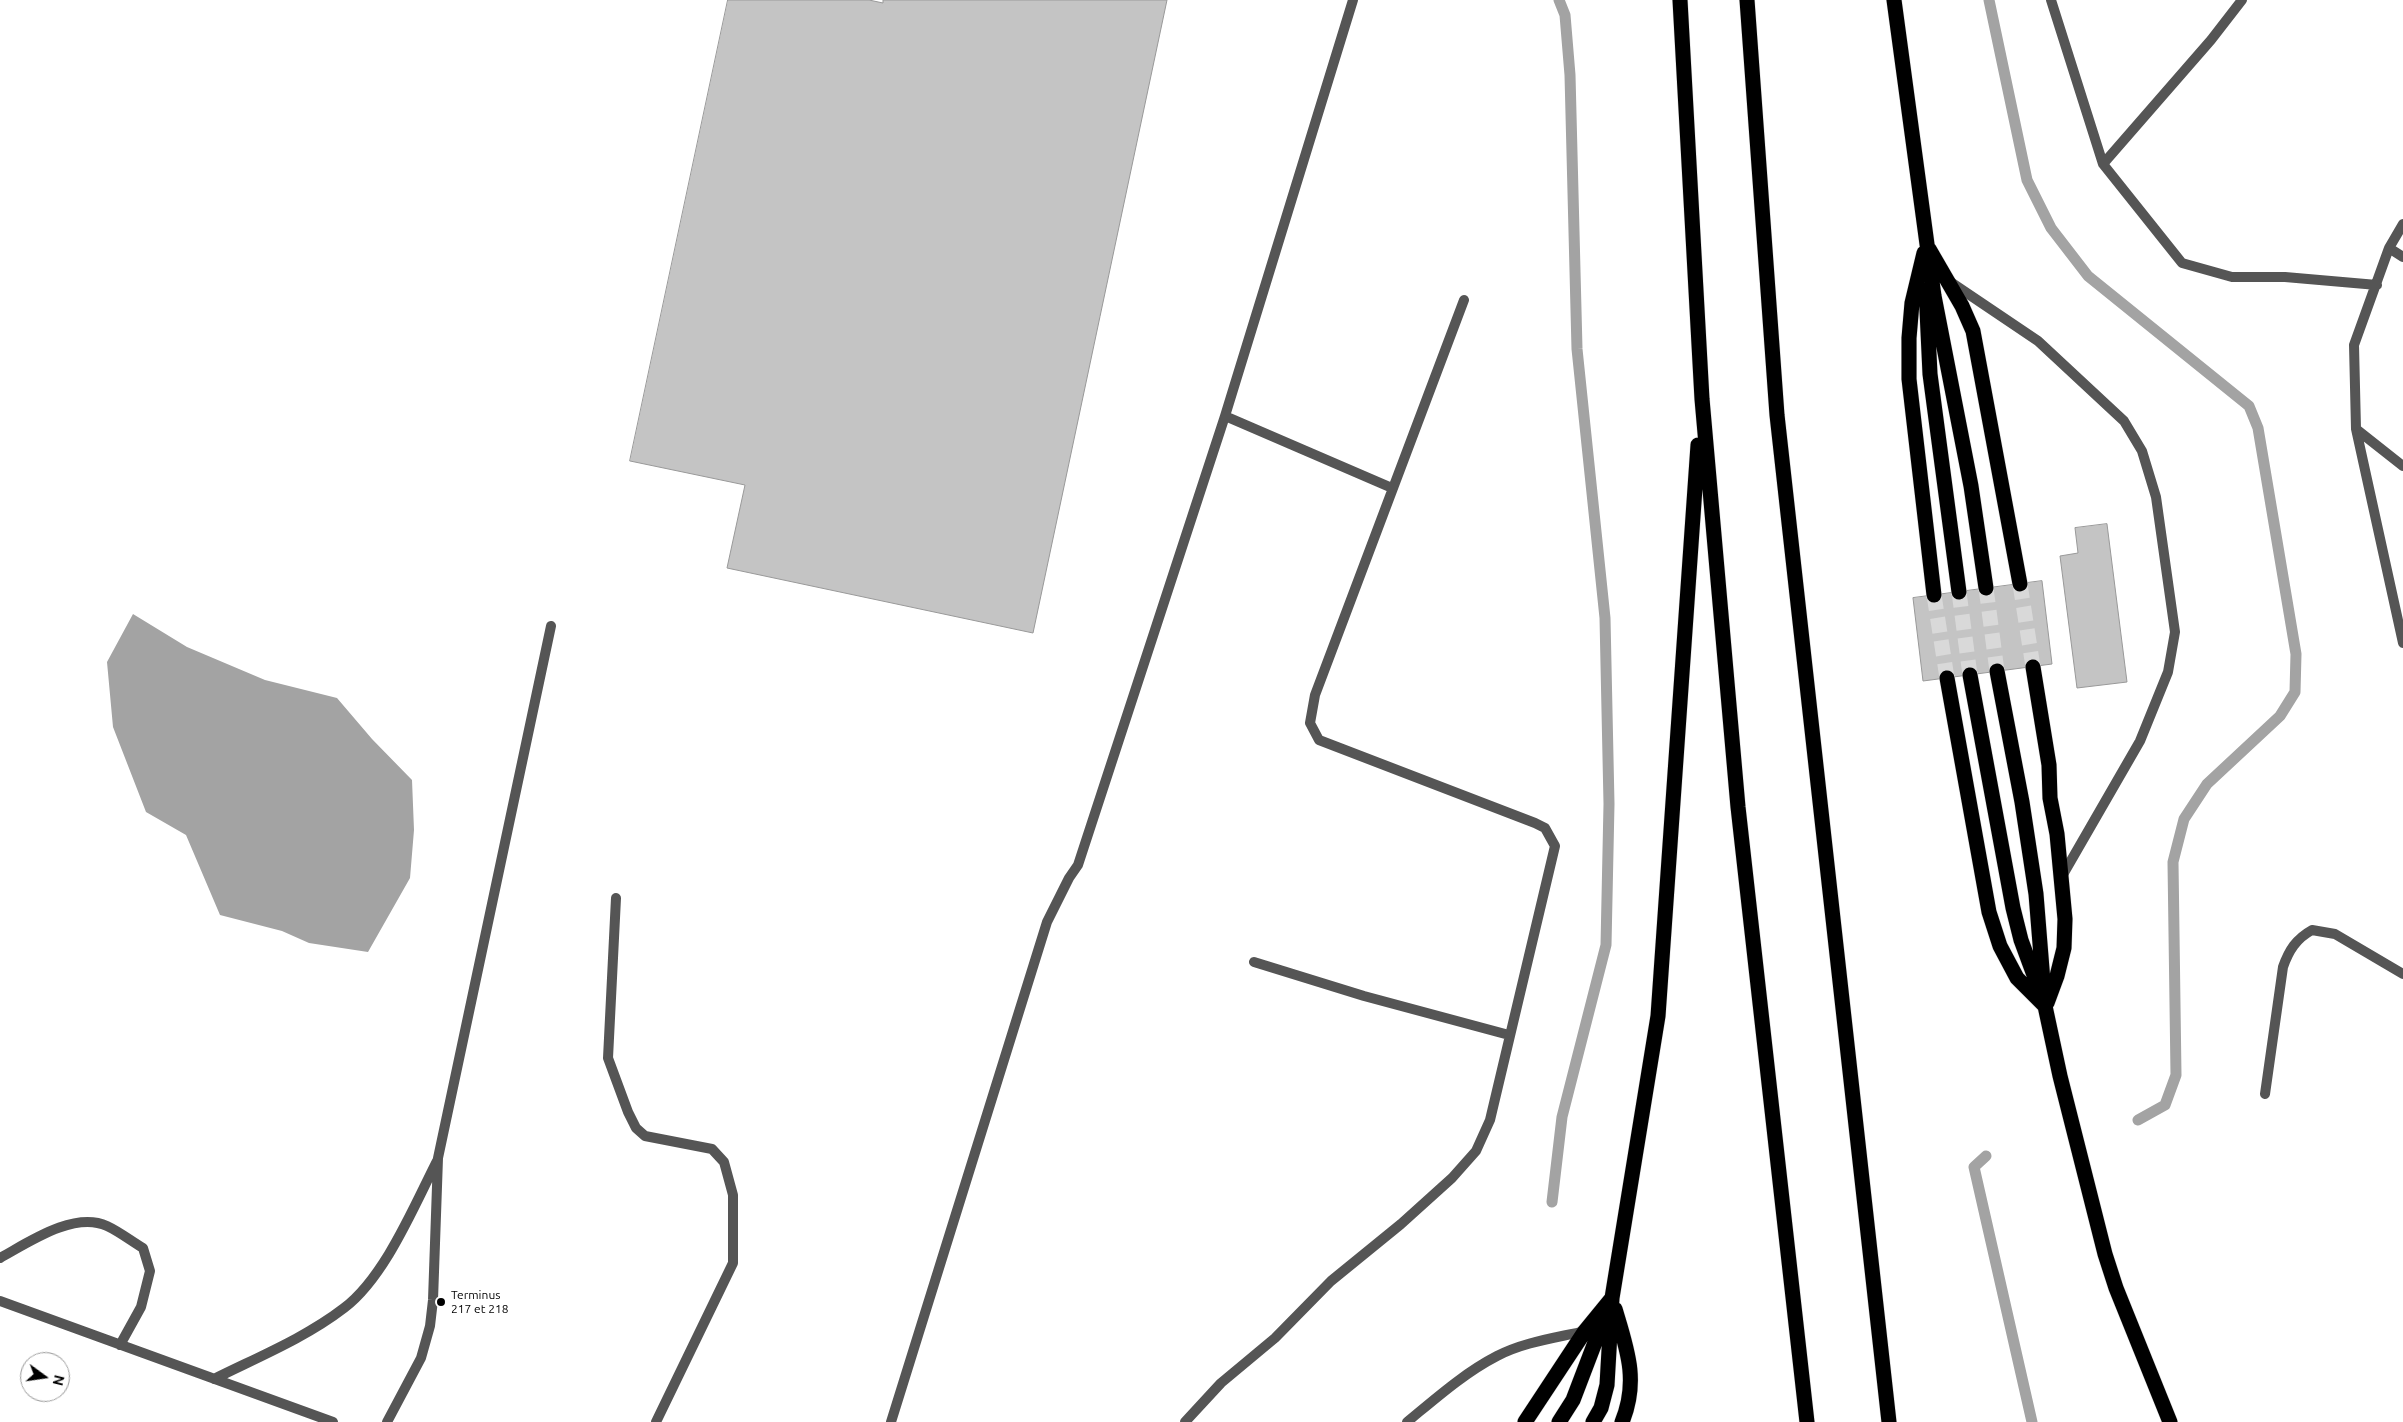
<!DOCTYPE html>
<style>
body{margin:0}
#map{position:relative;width:2403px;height:1422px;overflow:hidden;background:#fff;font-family:Ubuntu,sans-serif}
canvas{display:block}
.north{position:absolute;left:20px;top:1352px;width:50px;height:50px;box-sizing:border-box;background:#fff;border:1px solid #999;border-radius:50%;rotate:104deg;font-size:14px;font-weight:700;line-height:20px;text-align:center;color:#000}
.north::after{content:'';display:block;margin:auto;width:18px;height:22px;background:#000;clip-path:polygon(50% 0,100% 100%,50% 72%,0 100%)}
</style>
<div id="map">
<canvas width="2403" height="1422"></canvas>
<div class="north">N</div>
</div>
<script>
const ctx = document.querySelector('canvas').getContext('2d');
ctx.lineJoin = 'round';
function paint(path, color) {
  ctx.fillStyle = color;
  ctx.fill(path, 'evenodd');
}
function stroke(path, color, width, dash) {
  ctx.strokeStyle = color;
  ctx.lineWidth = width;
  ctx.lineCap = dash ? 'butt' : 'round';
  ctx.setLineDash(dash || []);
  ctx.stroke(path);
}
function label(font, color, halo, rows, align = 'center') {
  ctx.font = font + ' Ubuntu,sans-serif';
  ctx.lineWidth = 4.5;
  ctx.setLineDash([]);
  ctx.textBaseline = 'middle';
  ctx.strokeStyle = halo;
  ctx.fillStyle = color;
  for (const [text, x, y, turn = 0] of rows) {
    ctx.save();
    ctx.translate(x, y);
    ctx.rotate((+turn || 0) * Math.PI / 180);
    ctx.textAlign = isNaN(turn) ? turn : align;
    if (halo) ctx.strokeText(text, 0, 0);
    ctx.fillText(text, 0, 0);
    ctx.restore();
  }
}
const water = new Path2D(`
 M133 614 187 647 265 680 337 698 372 739 412 780 414 830 410 878 368 952 309 943 282 931 220 915 186 835 146 812 113 727 107 662Z`);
const stream = new Path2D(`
 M1989 0 2027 180 2051 228 2088 276 2249 406 2258 428 2296 654 2295 692 2280 716 2207 784 2184 819 2173 862 2176 1075 2165 1105 2138 1120
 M1986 1156 1974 1167 2032 1422
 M1552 1202 1562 1117 1606 945 1609 804 1605 618 1577 349 1570 75 1565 15 1559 0`);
const building = new Path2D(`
 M728 0H869L883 3V0H1167L1033 633 727 568 745 485 630 461Z
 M2107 524 2127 682 2077 688 2060 556 2078 553 2075 528Z
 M2042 581 2052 664 1923 681 1913 598Z`);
const motorwayTunnel = new Path2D(`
 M2020 584 2033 667
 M1986 588 1997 671
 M1959 592 1970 675
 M1934 595 1947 678`);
const service = new Path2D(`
 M1949 281 2038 341 2124 421 2142 451 2156 497 2175 632 2168 672 2140 741 2061 878
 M1225 416 1392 488
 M616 898 608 1058 628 1112 636 1128 645 1136 712 1149 724 1162 733 1195V1263L656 1422
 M1254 962 1364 996 1509 1035
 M2265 1094 2283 967C2289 950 2296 939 2312 930L2335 934 2403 974
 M0 1258C29 1242 74 1211 107 1226 120 1232 131 1241 143 1248L150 1271 141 1307 120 1345
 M0 1301 333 1422
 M214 1379C258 1357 305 1338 344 1308 385 1277 414 1206 437 1161
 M387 1422 421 1358 430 1326 433 1300 438 1158 551 626
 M891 1422 1047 922 1069 878 1078 865 1225 416 1353 0
 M1185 1422 1221 1383 1275 1338 1331 1281 1401 1224 1452 1178 1476 1151 1490 1120 1555 846 1545 828 1535 823 1319 740 1310 723 1315 695 1464 300
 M1407 1422C1435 1399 1464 1373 1497 1356 1524 1342 1555 1338 1585 1331`);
const minor = new Path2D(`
 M2051 0 2103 164 2182 263 2232 277H2285L2377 285
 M2103 164 2211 40 2242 0
 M2403 224 2389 248 2354 345 2356 429 2403 643
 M2389 248 2403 257
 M2356 429 2403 466`);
const motorway = new Path2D(`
 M1680 0 1702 399 1738 807 1807 1422
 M1747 0 1777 415 1889 1422
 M1894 0 1934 296 1971 486 1986 588
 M1929 249 1962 306 1973 331 2020 584
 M1924 253 1912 303 1909 338V379L1934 595
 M1926 290 1930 374 1959 592
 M2033 667 2049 765 2050 798 2057 834 2065 919 2064 948 2057 976 2047 1003
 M1997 671 2022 802 2036 894 2045 1006 2060 1076 2105 1254 2116 1288 2170 1422
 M1970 675 2013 908 2021 940 2038 986
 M1947 678 1989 912 2000 946 2017 978 2045 1006
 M1615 1309C1627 1349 1639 1381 1622 1422
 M1525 1422 1585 1331 1612 1298
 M1559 1422 1573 1400 1607 1311
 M1593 1422 1601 1408 1607 1385 1612 1298 1658 1016 1698 445`);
const markers = [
 [441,1302,5,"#000"]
];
const poiNames = [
 ["Terminus",451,1295],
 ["217 et 218",451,1309]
];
paint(water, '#a3a3a3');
stroke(stream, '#a3a3a3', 11);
paint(building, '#c4c4c4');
stroke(building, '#999', 1);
stroke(motorwayTunnel, '#d9d9d9', 15, [15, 8]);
stroke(motorway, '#dbdbdb', 16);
stroke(service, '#555', 10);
stroke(minor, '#555', 10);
stroke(motorway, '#000', 15);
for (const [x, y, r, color] of markers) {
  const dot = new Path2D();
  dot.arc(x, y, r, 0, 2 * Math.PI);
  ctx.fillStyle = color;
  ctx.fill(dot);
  stroke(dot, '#fff', 2);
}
label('12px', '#000', '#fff', poiNames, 'left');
</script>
